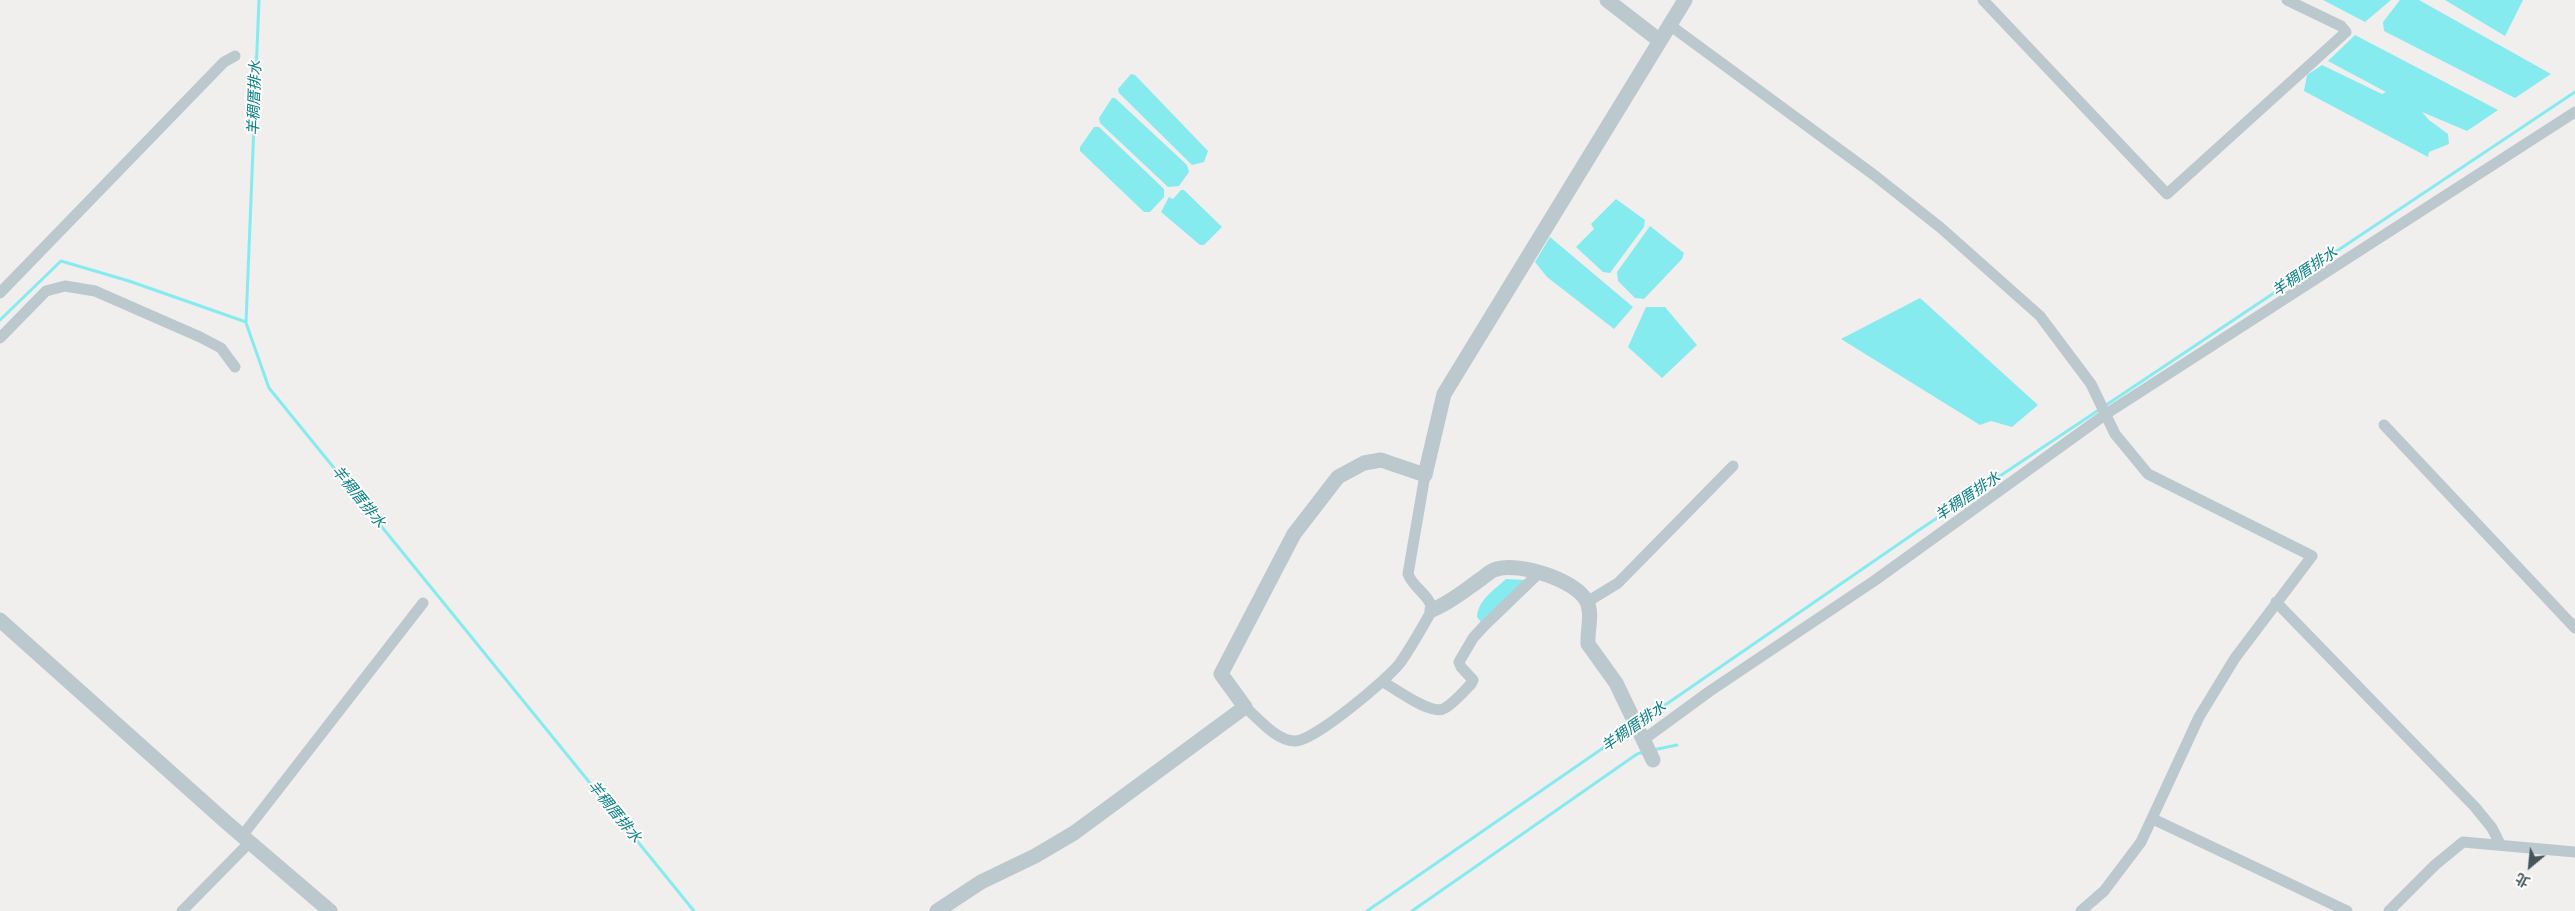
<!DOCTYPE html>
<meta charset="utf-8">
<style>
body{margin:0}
#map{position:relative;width:2575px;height:911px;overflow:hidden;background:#f1eeee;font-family:"Fira Sans Condensed","Noto Sans TC",sans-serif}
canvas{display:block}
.north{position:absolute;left:2505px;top:841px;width:50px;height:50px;-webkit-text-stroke:4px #fff;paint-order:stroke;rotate:208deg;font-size:14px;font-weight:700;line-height:20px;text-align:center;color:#45555c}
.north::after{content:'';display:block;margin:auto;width:18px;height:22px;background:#45555c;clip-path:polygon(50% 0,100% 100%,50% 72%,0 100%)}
</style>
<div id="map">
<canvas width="2575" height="911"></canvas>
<div class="north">北</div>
</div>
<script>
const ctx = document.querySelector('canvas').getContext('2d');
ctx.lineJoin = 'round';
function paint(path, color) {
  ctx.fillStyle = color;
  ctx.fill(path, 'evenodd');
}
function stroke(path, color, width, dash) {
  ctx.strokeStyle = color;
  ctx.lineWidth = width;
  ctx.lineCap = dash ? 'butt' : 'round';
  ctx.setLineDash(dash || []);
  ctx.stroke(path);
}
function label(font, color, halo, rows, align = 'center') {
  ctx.font = font + ' "Fira Sans Condensed","Noto Sans TC",sans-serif';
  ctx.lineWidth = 4;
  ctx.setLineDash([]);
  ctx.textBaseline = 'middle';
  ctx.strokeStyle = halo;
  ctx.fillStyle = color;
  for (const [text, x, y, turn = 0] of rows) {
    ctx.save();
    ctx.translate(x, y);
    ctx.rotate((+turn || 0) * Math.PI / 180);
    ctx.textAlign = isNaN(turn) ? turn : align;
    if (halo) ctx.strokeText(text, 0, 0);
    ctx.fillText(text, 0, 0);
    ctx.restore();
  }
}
const water = new Path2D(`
 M2323 0H2391L2365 22Z
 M2400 0H2419L2551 74 2515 98 2384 31 2383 22Z
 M2445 0H2523L2505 36Z
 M2355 35 2498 110 2467 131 2422 112 2429 120 2448 134 2449 144 2429 152 2428 157 2304 91 2307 75 2322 65 2382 94 2386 92 2328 61Z
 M1131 74 1135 75 1208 151 1204 162 1192 165 1119 93 1118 89Z
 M1112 98H1115L1187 165 1189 172 1179 186 1168 187 1100 123 1099 118Z
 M1094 127H1099L1164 189V197L1150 212H1144L1080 151V147Z
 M1181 190H1184L1222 227 1204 245H1200L1161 212 1169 197 1173 199Z
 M1616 199 1645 220 1644 227 1610 273 1603 272 1576 247 1594 229 1591 224Z
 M1650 226 1684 253 1682 259 1644 299 1635 298 1618 281 1617 272Z
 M1550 237 1633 307 1614 329 1547 277 1535 262Z
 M1920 298 2038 405 2012 427 1991 421 1980 425 1841 339Z
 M1646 307H1665L1697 345 1662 378 1628 347Z
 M1506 579 1527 580 1481 622 1477 617C1478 600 1494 590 1506 579Z`);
const stream = new Path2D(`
 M259 0 246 323 269 388 694 911
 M0 320 61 261 129 281 246 322
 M1639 723 1919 530 2575 92
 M1653 750 1677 745
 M1367 911 1632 728
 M1412 911 1637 754 1644 752`);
const minor = new Path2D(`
 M1983 0 2167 194 2346 32 2341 26 2287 0
 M1671 26 1874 175 1941 228 2040 316 2091 384 2115 434 2148 474 2312 556 2235 658 2199 717 2141 842 2104 891 2081 911
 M0 293 224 62 235 56
 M0 338 46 291 65 286 95 291 200 337 221 348 235 367
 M2384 425 2575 628
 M1587 602 1618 583 1733 466
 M2276 602 2475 807 2492 828 2500 844
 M1383 682C1396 689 1432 717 1445 708 1455 702 1463 692 1471 684L1473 680 1461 667 1459 662 1473 638 1484 626 1539 573
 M1245 707C1258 718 1276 741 1295 741 1313 742 1388 679 1400 663 1412 646 1422 628 1432 610 1431 596 1413 588 1408 574L1425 475
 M1643 740 1710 691 1874 581 2106 414 2575 112
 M2153 819 2347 911
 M242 836 423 603
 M182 911 250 842
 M2389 911 2435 865 2463 842 2575 852`);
const tertiary = new Path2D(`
 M1607 0 1660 41
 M1432 610C1450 603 1465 590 1481 579 1485 576 1491 570 1497 569 1519 562 1577 580 1587 602 1593 615 1587 630 1588 644L1616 683 1653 760
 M0 620 226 822 330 911
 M937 911 981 882 1035 856 1074 833 1245 707 1221 674 1294 534 1338 477 1364 463 1381 460 1425 475 1444 394 1685 0`);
const waterNames = [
 ["羊稠厝排水",255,98,-88],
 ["羊稠厝排水",2305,272,-34],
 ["羊稠厝排水",358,497,51],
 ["羊稠厝排水",1968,497,-34],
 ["羊稠厝排水",1634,727,-35],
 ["羊稠厝排水",614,812,51]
];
paint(water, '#86ebee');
stroke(stream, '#86ebee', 3);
stroke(minor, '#bbc8ce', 11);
stroke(tertiary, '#bbc8ce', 15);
label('italic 15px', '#0a8285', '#fff', waterNames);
</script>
